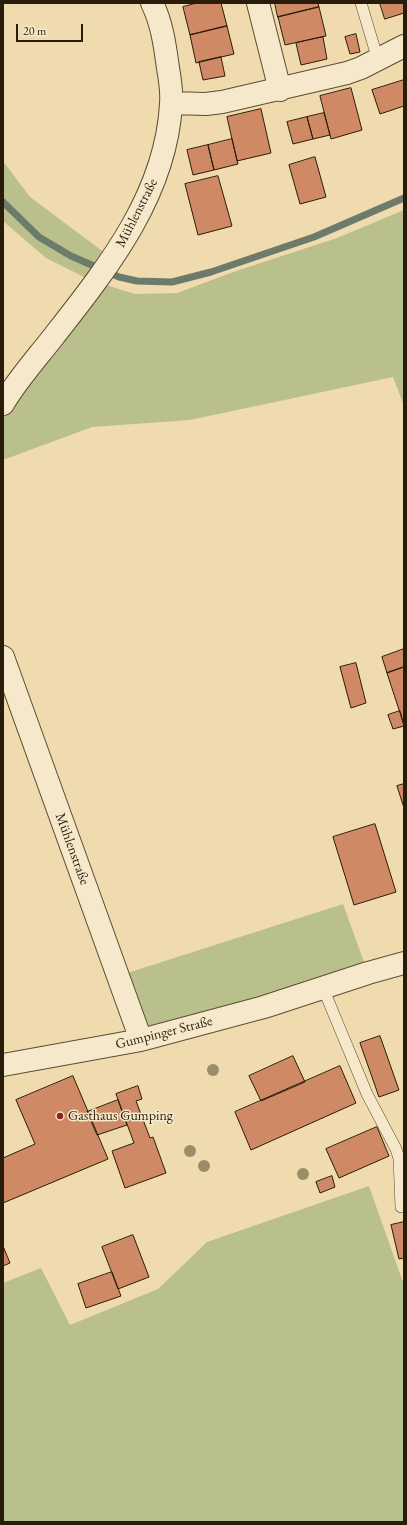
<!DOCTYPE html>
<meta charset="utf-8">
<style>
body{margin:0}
#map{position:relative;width:407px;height:1525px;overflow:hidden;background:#f0dbaf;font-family:"EB Garamond",serif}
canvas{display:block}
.frame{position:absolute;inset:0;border:4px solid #2a1c0a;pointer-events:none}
.scale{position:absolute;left:16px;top:24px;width:67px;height:18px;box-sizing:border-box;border:2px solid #2a1c0a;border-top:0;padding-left:5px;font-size:12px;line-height:14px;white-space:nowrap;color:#2a1c0a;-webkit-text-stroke:3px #f5e8cb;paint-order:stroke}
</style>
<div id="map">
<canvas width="407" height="1525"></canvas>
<div class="frame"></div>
<div class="scale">20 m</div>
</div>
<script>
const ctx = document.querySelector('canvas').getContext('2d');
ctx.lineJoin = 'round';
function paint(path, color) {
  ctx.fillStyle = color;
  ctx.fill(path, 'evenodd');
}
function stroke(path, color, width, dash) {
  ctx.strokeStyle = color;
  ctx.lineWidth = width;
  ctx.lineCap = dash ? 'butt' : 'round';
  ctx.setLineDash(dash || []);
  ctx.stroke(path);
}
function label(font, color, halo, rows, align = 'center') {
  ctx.font = font + ' "EB Garamond",serif';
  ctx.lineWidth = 3;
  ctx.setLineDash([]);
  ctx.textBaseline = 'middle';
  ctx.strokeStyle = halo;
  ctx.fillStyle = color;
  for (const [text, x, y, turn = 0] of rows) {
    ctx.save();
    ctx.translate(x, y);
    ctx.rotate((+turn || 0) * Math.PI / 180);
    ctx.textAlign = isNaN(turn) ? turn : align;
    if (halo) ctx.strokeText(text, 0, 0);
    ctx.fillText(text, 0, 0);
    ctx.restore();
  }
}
const green = new Path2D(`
 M3 161 30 197 113 259 96 282 135 294 177 293 236 271 337 238 404 210V406L393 377 190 420 92 427 3 460V404L96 283 46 258 3 221Z
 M343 904 368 973 141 1040 118 976Z
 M369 1186 404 1285V1522H3V1283L41 1268 70 1325 158 1289 207 1242Z`);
const stream = new Path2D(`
 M3 202 39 237 71 256 119 277 137 281 172 282 211 272 314 237 404 198`);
const building = new Path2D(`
 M197 3H221L227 26 190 35 183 7Z
 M275 3H318L319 7 278 17Z
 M380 3H404V13L385 19Z
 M319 7 326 36 285 45 278 17Z
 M227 26 234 54 196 63 190 35Z
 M356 34 360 52 350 54 345 37Z
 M323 37 327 59 301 65 296 43Z
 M221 57 225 76 203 80 199 62Z
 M404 80V106L380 114 372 90Z
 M351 88 362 130 331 139 320 96Z
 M261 109 271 153 237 161 227 117Z
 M324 113 330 135 313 139 307 117Z
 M307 117 313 139 293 144 287 122Z
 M232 139 238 164 214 170 208 145Z
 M208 145 214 170 193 175 187 150Z
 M315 157 326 197 300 204 289 165Z
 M218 176 232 226 198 235 185 184Z
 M404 649V667L387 673 382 657Z
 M356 663 366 703 351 708 340 667Z
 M404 667V725L387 673Z
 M400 711 404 726 393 729 388 715Z
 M404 784V808L397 786Z
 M375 824 396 892 354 905 333 837Z
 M380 1036 399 1090 379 1097 360 1043Z
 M293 1056 305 1082 261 1101 249 1076Z
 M340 1066 356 1103 251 1150 235 1112Z
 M73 1076 108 1159 3 1203V1158L35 1144 16 1100Z
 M138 1086 142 1099 136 1101 150 1138 153 1137 166 1173 125 1188 112 1151 134 1143 116 1094Z
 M118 1100 127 1125 97 1135 87 1112Z
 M377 1127 389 1156 339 1178 326 1149Z
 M332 1176 335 1187 320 1193 316 1182Z
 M404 1222V1258L399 1259 391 1225Z
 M133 1235 149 1277 118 1289 102 1247Z
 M3 1246 10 1263 3 1266Z
 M112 1272 121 1296 86 1308 78 1284Z`);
const lane = new Path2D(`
 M361 3 378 60
 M323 988 367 1094 396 1149 399 1158 401 1207`);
const street = new Path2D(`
 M258 3 280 90
 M171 103 206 104 222 102 347 73 361 68 404 46
 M3 404C17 380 37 358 54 336 108 267 166 195 171 104 172 92 170 79 168 68 165 46 162 23 152 3
 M3 657 141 1040
 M3 1065 141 1040 264 1007 368 973 404 963`);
const trees = [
 [213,1070],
 [190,1151],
 [204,1166],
 [303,1174]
];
const markers = [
 [60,1116,4,"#8f2418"]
];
const streetNames = [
 ["Mühlenstraße",137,213,-63],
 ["Mühlenstraße",72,849,70],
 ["Gumpinger Straße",164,1033,-14]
];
const poiNames = [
 ["Gasthaus Gumping",68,1116]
];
paint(green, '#bac08b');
stroke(stream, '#6d7b6c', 7);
paint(building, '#cf8965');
stroke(building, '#2a1c0a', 1);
stroke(lane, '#5c4c33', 12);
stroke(street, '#5c4c33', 24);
stroke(lane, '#f5e8cb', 11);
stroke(street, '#f5e8cb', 22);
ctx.fillStyle = '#9b8d6a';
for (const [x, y] of trees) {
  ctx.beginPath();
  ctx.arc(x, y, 6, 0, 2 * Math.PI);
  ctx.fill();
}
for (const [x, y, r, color] of markers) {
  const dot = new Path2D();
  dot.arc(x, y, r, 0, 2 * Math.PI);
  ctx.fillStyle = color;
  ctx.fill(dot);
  stroke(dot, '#f5e8cb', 1.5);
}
label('14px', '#2a1c0a', '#f5e8cb', streetNames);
label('14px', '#2a1c0a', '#f5e8cb', poiNames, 'left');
</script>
